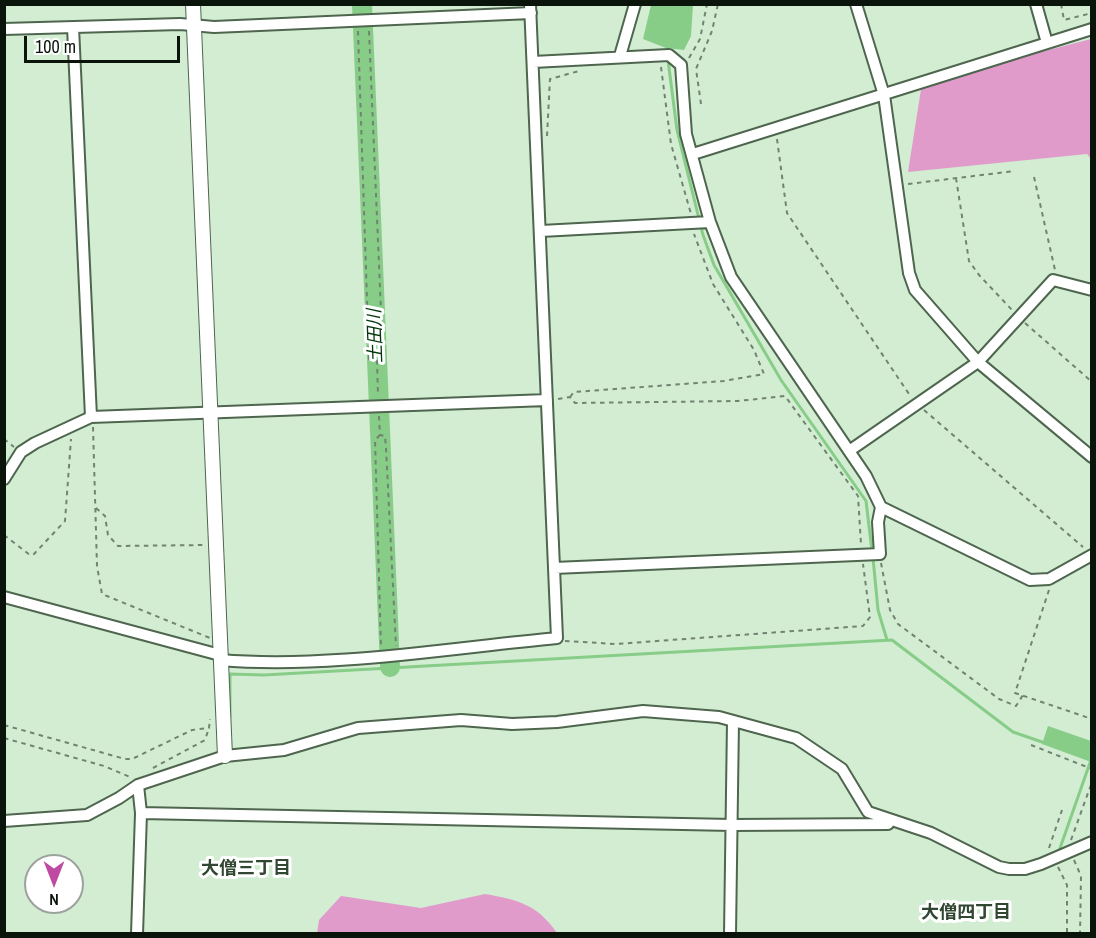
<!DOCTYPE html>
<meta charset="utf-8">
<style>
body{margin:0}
#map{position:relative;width:1096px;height:938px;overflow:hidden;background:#d3edd3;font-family:"Archivo Narrow",sans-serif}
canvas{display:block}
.frame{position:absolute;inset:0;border:6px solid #0b140b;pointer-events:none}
.north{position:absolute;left:24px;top:854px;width:60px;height:60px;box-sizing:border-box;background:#fff;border:2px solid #9da19d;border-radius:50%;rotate:180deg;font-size:16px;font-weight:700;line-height:24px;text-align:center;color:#0b140b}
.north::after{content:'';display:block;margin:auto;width:21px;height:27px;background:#bf4aa2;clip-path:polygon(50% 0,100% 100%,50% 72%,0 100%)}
.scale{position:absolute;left:24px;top:36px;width:156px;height:27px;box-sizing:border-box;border:3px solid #0b140b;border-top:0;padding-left:8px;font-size:18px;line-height:21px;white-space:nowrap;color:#0b140b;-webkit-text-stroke:4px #fff;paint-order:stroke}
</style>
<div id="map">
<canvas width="1096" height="938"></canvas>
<div class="frame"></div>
<div class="north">N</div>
<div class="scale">100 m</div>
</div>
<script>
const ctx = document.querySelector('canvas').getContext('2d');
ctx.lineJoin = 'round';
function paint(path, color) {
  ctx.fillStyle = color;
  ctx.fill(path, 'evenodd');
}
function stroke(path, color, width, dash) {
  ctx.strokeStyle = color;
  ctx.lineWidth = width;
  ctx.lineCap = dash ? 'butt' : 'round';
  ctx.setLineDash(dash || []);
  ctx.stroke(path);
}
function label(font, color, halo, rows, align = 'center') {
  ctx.font = font + ' "Archivo Narrow","Noto Sans JP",sans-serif';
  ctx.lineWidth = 6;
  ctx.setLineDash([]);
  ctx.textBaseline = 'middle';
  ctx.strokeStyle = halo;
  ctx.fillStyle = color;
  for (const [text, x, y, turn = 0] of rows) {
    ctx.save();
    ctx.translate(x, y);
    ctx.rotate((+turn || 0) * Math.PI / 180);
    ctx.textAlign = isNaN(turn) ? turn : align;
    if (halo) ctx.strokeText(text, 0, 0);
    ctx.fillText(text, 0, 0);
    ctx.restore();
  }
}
const green = new Path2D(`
 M1091 39V159L1087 154 908 172 922 83Z
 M485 894C518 900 537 904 557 933H317L319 920 341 896 421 908Z`);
const water = new Path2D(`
 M651 5H693L691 36 684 50 666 48 643 39Z
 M1048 726 1091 741V762L1042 744Z`);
const stream = new Path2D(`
 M668 60 677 130 703 235 714 265 781 380 866 501 872 551
 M873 558 878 610 887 640
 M230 717V674L264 675 892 640 1013 732 1045 743
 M1059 851 1092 757`);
const river = new Path2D(`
 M362 4 390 667`);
const path = new Path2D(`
 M1061 4 1064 20 1092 13
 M358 31 369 359 377 361
 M369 31 383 358 377 361 378 395
 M689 58 700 39 707 4
 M661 67 671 144 691 214
 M701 104 696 69 712 31 718 4
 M547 136 550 79 579 71
 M777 139 787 213 911 397
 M1034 177 1055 270
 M956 178 969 261 979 275 1013 311
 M908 184 1015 171
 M1025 323 1092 382
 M570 397 574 392 724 381 764 374 754 350 713 284 694 234
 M558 399 570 397 575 403 738 401 785 396 858 496 861 544
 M924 410 1083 547
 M379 416 380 435 385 436 386 448 396 646
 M93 427 97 566 102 594 210 638
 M380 435 375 440 381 648
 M4 439 14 447
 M96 508 105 516 108 535 118 546 206 545
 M4 535 30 555 34 554 65 521 71 439
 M881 563 890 610 898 624 999 699 1016 706 1023 695
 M1049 590 1015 693 1092 719
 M565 641 616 644 863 626 870 617 863 564
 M4 725 125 759H132L192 730 209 728 210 719
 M4 738 104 766 130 777
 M1031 745 1092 769
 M153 768 205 740 209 728
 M1071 840 1092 782
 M1049 848 1062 810
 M1074 860 1081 876 1080 934
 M1058 867 1067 885V934`);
const minor = new Path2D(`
 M856 4 884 95 909 273 915 290 978 362 1092 457
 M1036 4 1047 43
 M73 27 91 417
 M4 29 180 24 214 27 531 13
 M620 56 635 4
 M533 62 669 55 681 65 686 134 710 222 731 277 866 476 881 507 878 522 880 554 554 568
 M693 154 1092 29
 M541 231 710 222
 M849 451 978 362 1053 280 1092 290
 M4 479 21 452 35 443 91 417 547 400
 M881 507 1030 580 1049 579 1092 555
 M4 597 220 655
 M220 660C327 669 450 648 557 638L530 4
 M141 813 732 825 888 824
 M4 821 87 815 119 798 138 785 225 756 284 750 358 728 461 720 512 724 557 722 643 711 719 717 796 738 842 769 868 812 931 833 999 867 1009 869H1025L1041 864 1092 842
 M137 934 141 813 138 785
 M730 934 733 721`);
const tertiary = new Path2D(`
 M193 4 225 756`);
const waterNames = [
 ["土田川",376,336,-92]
];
const neighbourhoodNames = [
 ["大僧三丁目",246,869],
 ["大僧四丁目",966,913]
];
paint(green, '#e09bcb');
paint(water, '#87cd88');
stroke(stream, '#87cd88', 3);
stroke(river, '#87cd88', 20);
stroke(minor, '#4e654e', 14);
stroke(tertiary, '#4e654e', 16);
stroke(path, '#718371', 2, [4.5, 4.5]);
stroke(minor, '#fff', 10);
stroke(tertiary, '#fff', 14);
label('italic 18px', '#02370a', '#fff', waterNames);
label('bold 18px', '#324732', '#fff', neighbourhoodNames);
</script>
